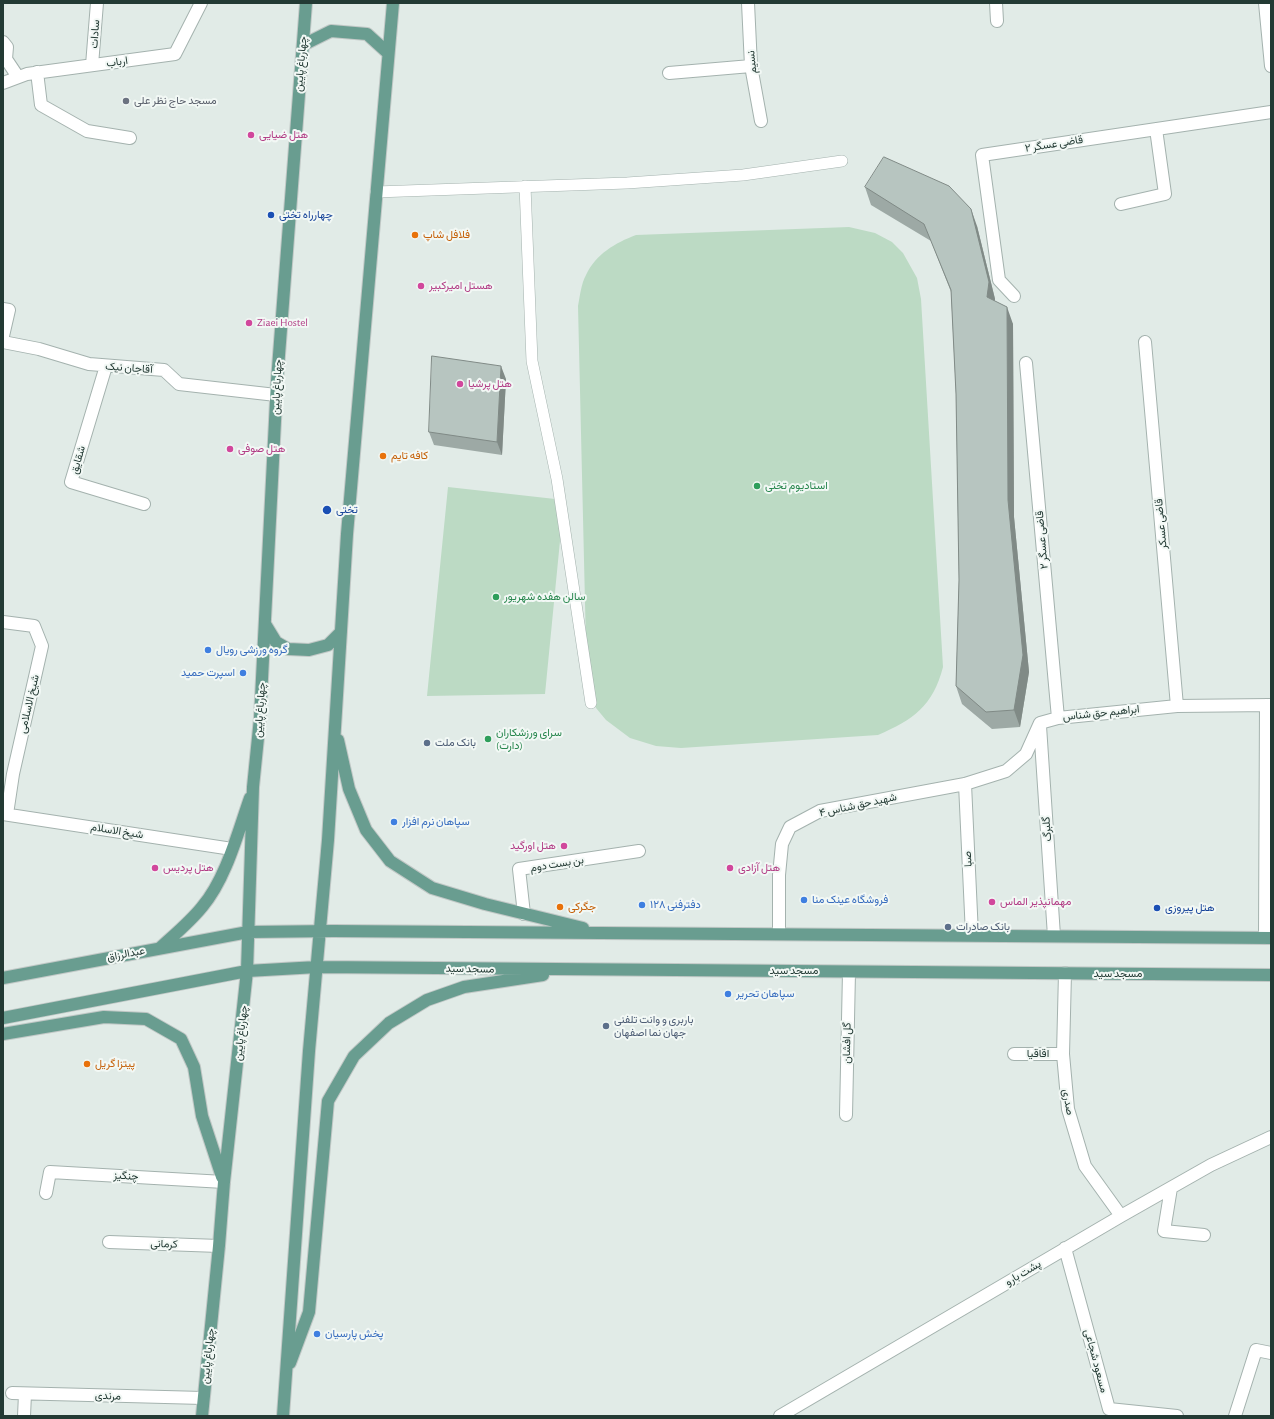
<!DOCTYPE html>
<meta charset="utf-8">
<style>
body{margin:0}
#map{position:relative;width:1274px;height:1419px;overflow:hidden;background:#e1ebe7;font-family:"Alegreya Sans",sans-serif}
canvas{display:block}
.frame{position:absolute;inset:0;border:4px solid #233a34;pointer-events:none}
</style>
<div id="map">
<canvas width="1274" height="1419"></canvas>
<div class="frame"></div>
</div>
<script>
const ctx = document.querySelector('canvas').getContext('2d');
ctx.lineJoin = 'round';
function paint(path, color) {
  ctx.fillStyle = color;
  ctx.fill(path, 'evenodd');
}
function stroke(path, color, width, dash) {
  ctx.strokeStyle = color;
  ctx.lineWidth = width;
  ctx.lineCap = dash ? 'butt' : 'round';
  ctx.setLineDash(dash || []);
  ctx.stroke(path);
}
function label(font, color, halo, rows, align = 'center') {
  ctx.font = font + ' "Alegreya Sans",Vazirmatn,sans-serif';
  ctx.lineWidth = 4;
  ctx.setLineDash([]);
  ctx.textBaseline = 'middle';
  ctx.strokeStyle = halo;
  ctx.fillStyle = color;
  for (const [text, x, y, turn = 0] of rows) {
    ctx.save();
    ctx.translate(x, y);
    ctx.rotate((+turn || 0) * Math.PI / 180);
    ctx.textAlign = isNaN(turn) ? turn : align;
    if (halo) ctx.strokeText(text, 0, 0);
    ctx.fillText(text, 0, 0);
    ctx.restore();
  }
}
const green = new Path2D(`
 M849 227 875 233 892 242 903 253 917 278 921 299 943 667C933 706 913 720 878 735L681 748 656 746 630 738 606 720 596 708 587 687 578 306C580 296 581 284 586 275 596 254 615 243 636 235Z
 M448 487 564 500 545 694 427 696Z`);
const lane = new Path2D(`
 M525 186 532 361 557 479 591 703
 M376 192 627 183 743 175 842 161`);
const street = new Path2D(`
 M748 3 751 66 761 121
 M996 3 997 21
 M1265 3 1271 66
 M3 42 7 47 6 59 18 77
 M92 65 97 3
 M37 72 41 105 87 131 130 138
 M669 73 751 66
 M3 83 27 74 175 54 201 3
 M1121 204 1165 194 1156 129
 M1014 296 999 280 982 155 1271 112
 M3 309 9 310 3 336
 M3 342 39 349 89 364 164 370 179 384 276 395
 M1145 342 1177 706
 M1026 363 1058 718
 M106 366 71 482 144 504
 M3 622 34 626 42 646 13 774 7 814
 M1040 726 1054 936
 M965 784 972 935
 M3 814 232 849
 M524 914 519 869 639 851
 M779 934V875L782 844 790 827 820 811 965 784 1006 771 1026 754 1040 723 1058 718 1177 706 1271 705
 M1265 938 1266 705
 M1065 973 1063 1054 1068 1109 1085 1166 1121 1216
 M1014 1054H1063
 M846 1115 849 972
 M1171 1188 1164 1231 1204 1235
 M46 1193 50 1172 224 1182
 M109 1242 219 1246
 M1065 1248 1109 1409 1177 1416
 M12 1393 203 1398
 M24 1416 25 1394
 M780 1416 1121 1216 1211 1165 1271 1137
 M1235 1416 1256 1350 1271 1353`);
const primary = new Path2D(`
 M303 45 331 31 367 34 388 53
 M265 624 276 642 288 649 309 650 328 645 341 632
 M338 740 349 789 366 830 390 861 432 888 485 904 583 928
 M160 948C174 935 190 922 202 907 226 879 238 832 250 798
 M3 978 248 932 333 931 1271 938
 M3 1018 247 971 317 967 1271 975
 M3 1034 104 1017 146 1019 181 1039 194 1067 202 1116 222 1177
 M290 1363 309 1312 328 1101 354 1056 389 1023 427 1000 464 987 543 975
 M202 1416 219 1246 224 1182 247 971 253 787 260 718 277 381 306 3
 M283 1416 309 1051 328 840 347 534 393 3`);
const wall = new Path2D(`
 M865 187 977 226 995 299V301L1013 324 1014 517 1029 672 1020 727 992 729 962 704 956 686 959 580 956 394 951 292 931 241 871 205Z
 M506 379 502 455 434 445 429 432Z`);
const shadedWall = new Path2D(`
 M971 209 977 226 995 299 993 314 987 297Z
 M1007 307 1013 324 1014 517 1029 672 1020 727 1014 710 1008 500Z
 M501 366 506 379 502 455 497 442Z`);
const building = new Path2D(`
 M884 157 949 186 971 209 989 282 987 297 1007 307 1008 500 1023 655 1014 710 986 712 956 686 959 580 956 394 951 290 924 224 865 187Z
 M432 356 501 366 497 442 429 432Z`);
const markers = [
 [126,101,4,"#6b7280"],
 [251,135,4,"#d1479c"],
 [271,215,4,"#1a4fb4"],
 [415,235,4,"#e8710a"],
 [421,286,4,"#d1479c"],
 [249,323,4,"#d1479c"],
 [460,384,4,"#d1479c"],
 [230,449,4,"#d1479c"],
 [383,456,4,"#e8710a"],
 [757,486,4,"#2e9e5b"],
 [327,510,5,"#1a4fb4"],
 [496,597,4,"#2e9e5b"],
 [208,650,4,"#3f7fe0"],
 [243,673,4,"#3f7fe0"],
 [488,739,4,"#2e9e5b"],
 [427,743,4,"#5c6f8a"],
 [394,822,4,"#3f7fe0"],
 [564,846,4,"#d1479c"],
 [155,868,4,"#d1479c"],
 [730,868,4,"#d1479c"],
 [804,900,4,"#3f7fe0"],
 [992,902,4,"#d1479c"],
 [642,905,4,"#3f7fe0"],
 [560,907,4,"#e8710a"],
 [1157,908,4,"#1a4fb4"],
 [948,927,4,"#5c6f8a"],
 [728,994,4,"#3f7fe0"],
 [606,1026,4,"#5c6f8a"],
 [87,1064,4,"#e8710a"],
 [317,1334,4,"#3f7fe0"]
];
const streetNames = [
 ["سادات",95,34,-86],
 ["ارباب",117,62,-8],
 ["نسیم",752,62,-96],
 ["چهارباغ پایین",301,64,-85],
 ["قاضی عسگر ۲",1054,144,-9],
 ["آقاجان نیک",129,368,4],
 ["چهارباغ پایین",277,387,-87],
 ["شقایق",78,460,-74],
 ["قاضی عسکر",1161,524,-95],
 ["قاضی عسگر ۲",1042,540,-95],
 ["شیخ الاسلامی",29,704,-77],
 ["چهارباغ پایین",260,710,-86],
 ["ابراهیم حق شناس",1101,713,-6],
 ["شهید حق شناس ۴",858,805,-12],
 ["گلبرگ",1047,829,-94],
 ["شیخ الاسلام",117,831,9],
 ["صبا",968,859,-93],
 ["بن بست دوم",557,864,-9],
 ["عبدالرزاق",126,954,-11],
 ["مسجد سید",470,969,1],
 ["مسجد سید",794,971],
 ["مسجد سید",1118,974],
 ["چهارباغ پایین",241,1033,-84],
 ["گل افشان",847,1043,-89],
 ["اقاقیا",1038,1054],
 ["صدری",1068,1102,81],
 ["چنگیز",126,1176,3],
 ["کرمانی",164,1244,2],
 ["پشت بارو",1023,1273,-31],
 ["چهارباغ پایین",208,1356,-84],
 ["مسعود شجاعی",1096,1361,75],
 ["مرندی",108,1396,2]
];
const worshipNames = [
 ["مسجد حاج نظر علی",134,101]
];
const hotelNames = [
 ["هتل ضیایی",259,135],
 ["هستل امیرکبیر",429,286],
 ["Ziaei Hostel",257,323],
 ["هتل پرشیا",468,384],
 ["هتل صوفی",238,449],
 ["هتل اورگید",556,846,"right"],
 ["هتل پردیس",163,868],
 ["هتل آزادی",738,868],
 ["مهمانپذیر الماس",1000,902]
];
const transitNames = [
 ["چهارراه تختی",279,215],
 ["تختی",336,510],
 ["هتل پیروزی",1165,908]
];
const foodNames = [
 ["فلافل شاپ",423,235],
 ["کافه تایم",391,456],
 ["جگرکی",568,907],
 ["پیتزا گریل",95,1064]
];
const leisureNames = [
 ["استادیوم تختی",765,486],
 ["سالن هفده شهریور",504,597],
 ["سرای ورزشکاران",496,733],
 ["(دارت)",496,746]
];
const shopNames = [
 ["گروه ورزشی رویال",216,650],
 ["اسپرت حمید",235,673,"right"],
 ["سپاهان نرم افزار",402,822],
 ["فروشگاه عینک منا",812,900],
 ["دفترفنی ۱۲۸",650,905],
 ["سپاهان تحریر",736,994],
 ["پخش پارسیان",325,1334]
];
const serviceNames = [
 ["بانک ملت",435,743],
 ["بانک صادرات",956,927],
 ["باربری و وانت تلفنی",614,1020],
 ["جهان نما اصفهان",614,1033]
];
paint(green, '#bcdac4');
stroke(lane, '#a4b2ae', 12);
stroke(street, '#a4b2ae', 14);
stroke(primary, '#c1c8c6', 14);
stroke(lane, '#fff', 11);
stroke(street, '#fff', 12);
stroke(primary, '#699d90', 12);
paint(wall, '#9da9a5');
paint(shadedWall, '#808a86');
paint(building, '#b7c5c0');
stroke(building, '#808a86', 1);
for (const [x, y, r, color] of markers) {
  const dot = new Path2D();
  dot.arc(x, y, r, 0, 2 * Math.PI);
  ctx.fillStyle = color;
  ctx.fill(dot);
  stroke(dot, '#f2f8f5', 1.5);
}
label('11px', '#233a34', '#f2f8f5', streetNames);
label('11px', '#5b616d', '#f2f8f5', worshipNames, 'left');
label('11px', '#b23c85', '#f2f8f5', hotelNames, 'left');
label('11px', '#164399', '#f2f8f5', transitNames, 'left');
label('11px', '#c56008', '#f2f8f5', foodNames, 'left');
label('11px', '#27864d', '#f2f8f5', leisureNames, 'left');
label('11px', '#366cbe', '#f2f8f5', shopNames, 'left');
label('11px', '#4e5e75', '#f2f8f5', serviceNames, 'left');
</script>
